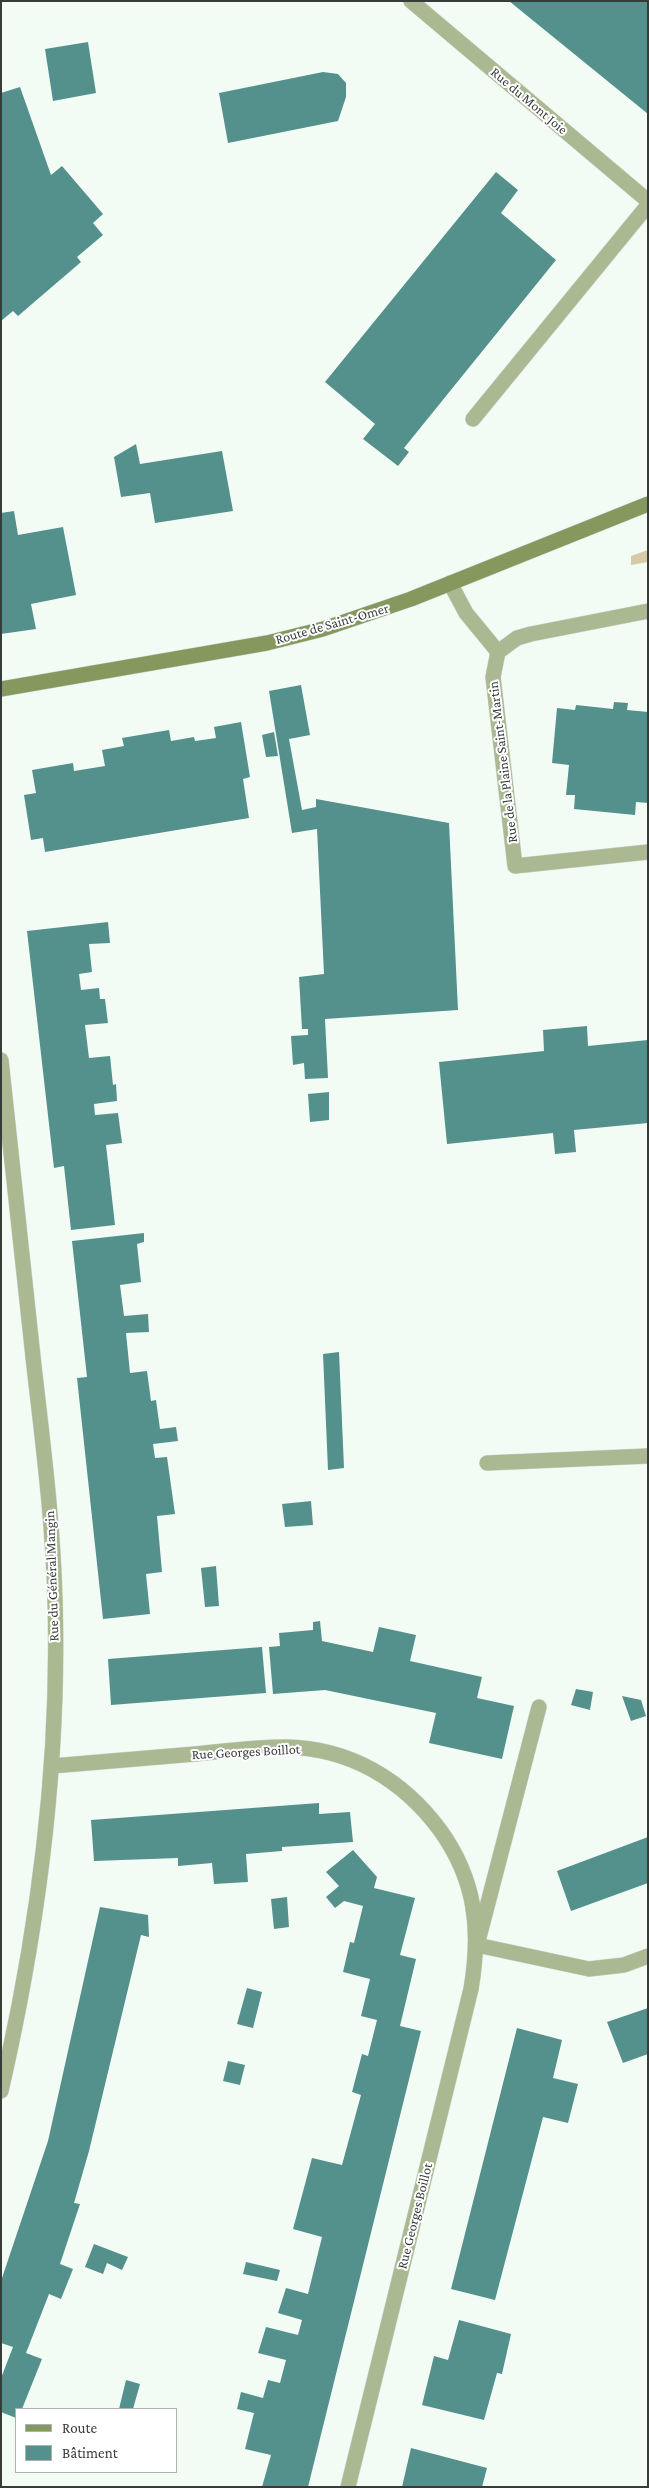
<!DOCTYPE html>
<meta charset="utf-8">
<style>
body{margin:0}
#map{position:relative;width:649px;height:2488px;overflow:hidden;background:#f2fcf5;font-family:"Crimson Pro",serif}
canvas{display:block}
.frame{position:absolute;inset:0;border:2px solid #383c39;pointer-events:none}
.legend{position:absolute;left:15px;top:2408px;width:162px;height:65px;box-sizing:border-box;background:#fff;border:1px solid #afb1b0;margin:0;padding:6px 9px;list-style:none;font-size:15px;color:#383c39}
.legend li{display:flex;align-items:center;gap:10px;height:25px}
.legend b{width:25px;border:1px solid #afb1b0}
</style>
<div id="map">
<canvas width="649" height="2488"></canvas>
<div class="frame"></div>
<ul class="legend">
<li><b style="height:6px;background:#85995e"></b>Route</li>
<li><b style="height:14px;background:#54918d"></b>Bâtiment</li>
</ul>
</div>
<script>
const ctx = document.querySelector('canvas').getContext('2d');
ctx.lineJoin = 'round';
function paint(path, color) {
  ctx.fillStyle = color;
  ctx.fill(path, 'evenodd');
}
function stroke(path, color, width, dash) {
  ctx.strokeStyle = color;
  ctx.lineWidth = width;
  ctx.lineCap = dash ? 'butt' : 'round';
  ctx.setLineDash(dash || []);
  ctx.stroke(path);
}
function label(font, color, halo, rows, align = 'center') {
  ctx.font = font + ' "Crimson Pro",serif';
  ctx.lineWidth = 4;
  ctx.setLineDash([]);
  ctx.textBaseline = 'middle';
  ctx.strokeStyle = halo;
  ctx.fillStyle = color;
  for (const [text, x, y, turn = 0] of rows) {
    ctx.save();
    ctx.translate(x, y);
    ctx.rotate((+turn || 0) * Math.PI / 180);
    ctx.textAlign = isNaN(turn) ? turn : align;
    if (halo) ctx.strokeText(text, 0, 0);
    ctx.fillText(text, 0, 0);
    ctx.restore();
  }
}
const green = new Path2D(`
 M648 550V562L631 565V556Z`);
const building = new Path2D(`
 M509 1H648V114Z
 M88 42 96 93 53 101 45 49Z
 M323 72 338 74 346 83V97L338 121 228 143 219 93Z
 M20 87 51 175 62 166 103 214 93 223 103 235 77 257 81 262 18 316 13 311 1 321V93Z
 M496 172 518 190 501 213 556 260 404 448 409 452 398 466 363 439 375 424 325 382Z
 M136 444 140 464 222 451 233 511 155 523 150 493 121 497 114 457Z
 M14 511 18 535 63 527 76 595 31 604 36 629 1 634V513Z
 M301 685 310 735 289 739 302 810 316 807V799L449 823 458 1010 325 1019 328 1078 305 1079 304 1063 293 1065 291 1036 308 1035V1029H302L299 977 324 974 317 829 292 833 269 691Z
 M614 702 628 703 627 710 648 712V803L636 802 635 815 574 809 575 795H566L569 765 552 763 557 708 575 710 576 705 613 709Z
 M241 722 250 777 243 779 249 818 45 852 43 838 31 840 24 795 36 793 32 770 73 763 74 771 105 766 102 750 124 746 122 738 169 730 171 741 194 737 195 741 216 738 214 727Z
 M274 732 278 756 266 757 262 735Z
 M108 922 110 943 89 944 92 972 79 974 81 990 99 988 100 999H105L108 1023 85 1025 89 1058 110 1056 113 1085 116 1084 117 1101 94 1104 95 1115 118 1113 122 1143 106 1145 115 1225 71 1230 64 1166 54 1168 27 931Z
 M587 1026 588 1046 648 1040V1123L574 1130 576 1152 555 1154 553 1133 447 1144 439 1062 544 1051 543 1030Z
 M329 1092V1120L310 1122 308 1094Z
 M144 1233V1242L137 1244 141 1282 120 1285 124 1316 148 1314 149 1332 126 1333 130 1373 147 1371 151 1401 156 1400 160 1429 176 1427 178 1441 153 1444 155 1458 167 1457 175 1514 157 1516 162 1572 146 1574 150 1614 103 1619 77 1378 87 1377 72 1241Z
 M339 1352 344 1468 328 1470 323 1354Z
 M311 1501 313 1525 285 1527 282 1504Z
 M216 1566 219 1606 205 1607 201 1568Z
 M320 1621 322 1641 373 1652 379 1627 416 1635 410 1661 482 1677 477 1698 514 1706 502 1759 429 1743 436 1713 325 1690 273 1694 269 1647 280 1646 279 1633 313 1630V1622Z
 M262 1647 266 1693 111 1705 108 1659Z
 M576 1689 593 1692 590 1710 571 1705Z
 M622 1696 641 1700 646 1716 631 1721Z
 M319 1803V1814L350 1812 353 1842 282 1847V1851L246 1854 248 1882 214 1884 212 1863 178 1866V1858L94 1861 91 1820Z
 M648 1837V1883L571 1911 557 1871Z
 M353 1850 377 1877 374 1888 415 1898 400 1955 416 1959 400 2026 421 2031 308 2487H262L271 2455 245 2449 254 2413 237 2409 241 2392 263 2398 268 2380 280 2383 286 2360 258 2353 266 2327 298 2335 302 2320 278 2313 286 2288 308 2294 322 2237 293 2229 312 2158 342 2165 361 2095 352 2092 362 2054 368 2056 377 2020 361 2016 370 1979 343 1972 350 1942 354 1943 363 1906 344 1901 335 1908 326 1897 339 1886 326 1872Z
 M287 1897 289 1927 274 1929 271 1899Z
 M100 1907 148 1915 149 1937 141 1935 89 2151 74 2203 80 2204 60 2264 73 2269 61 2299 49 2294 26 2353 42 2359 22 2409H16V2418L1 2412V2378L13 2347 1 2343V2281L48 2141Z
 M247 1988 262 1992 253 2028 237 2024Z
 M648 2008V2054L623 2063 607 2022Z
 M517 2028 562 2040 553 2078 578 2084 568 2123 543 2117 495 2300 451 2289Z
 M228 2061 245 2065 240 2085 223 2081Z
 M94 2244 128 2257 122 2270 107 2263 103 2274 85 2267Z
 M246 2262 280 2270 277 2281 243 2274Z
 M459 2320 511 2334 502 2374 497 2373 484 2420 422 2405 434 2356 448 2360Z
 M126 2380 140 2384 133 2409H119Z
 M411 2448 487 2468 482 2487H402Z`);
const lane = new Path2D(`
 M450 583 466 613 498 652
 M487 1463 648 1456`);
const street = new Path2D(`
 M411 1 648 201
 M473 419 648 205
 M648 611 531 634 517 638 498 652 493 677 515 866 648 852
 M1 1060C12 1162 23 1264 34 1366 43 1444 53 1522 55 1600 60 1765 38 1930 1 2091
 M539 1707 477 1945 589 1969 624 1965 648 1956
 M52 1766C99 1762 147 1758 195 1754 225 1751 256 1747 286 1747 350 1748 403 1780 440 1830 476 1880 481 1930 471 1989L348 2487`);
const secondary = new Path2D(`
 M1 689 267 643 323 629 411 599 648 504`);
const streetNames = [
 ["Rue du Mont Joie",529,101,40],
 ["Route de Saint-Omer",332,624,-16],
 ["Rue de la Plaine Saint-Martin",503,762,-97],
 ["Rue du Général Mangin",52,1576,-92],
 ["Rue Georges Boillot",246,1752,-3],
 ["Rue Georges Boillot",415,2216,-76]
];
paint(green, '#d6caa9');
paint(building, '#54918d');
stroke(lane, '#d1d9d3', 16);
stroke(street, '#d1d9d3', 16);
stroke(secondary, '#d1d9d3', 16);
stroke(lane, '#abb992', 15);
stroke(street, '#abb992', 15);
stroke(secondary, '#85995e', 15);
label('14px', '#383c39', '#fff', streetNames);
</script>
